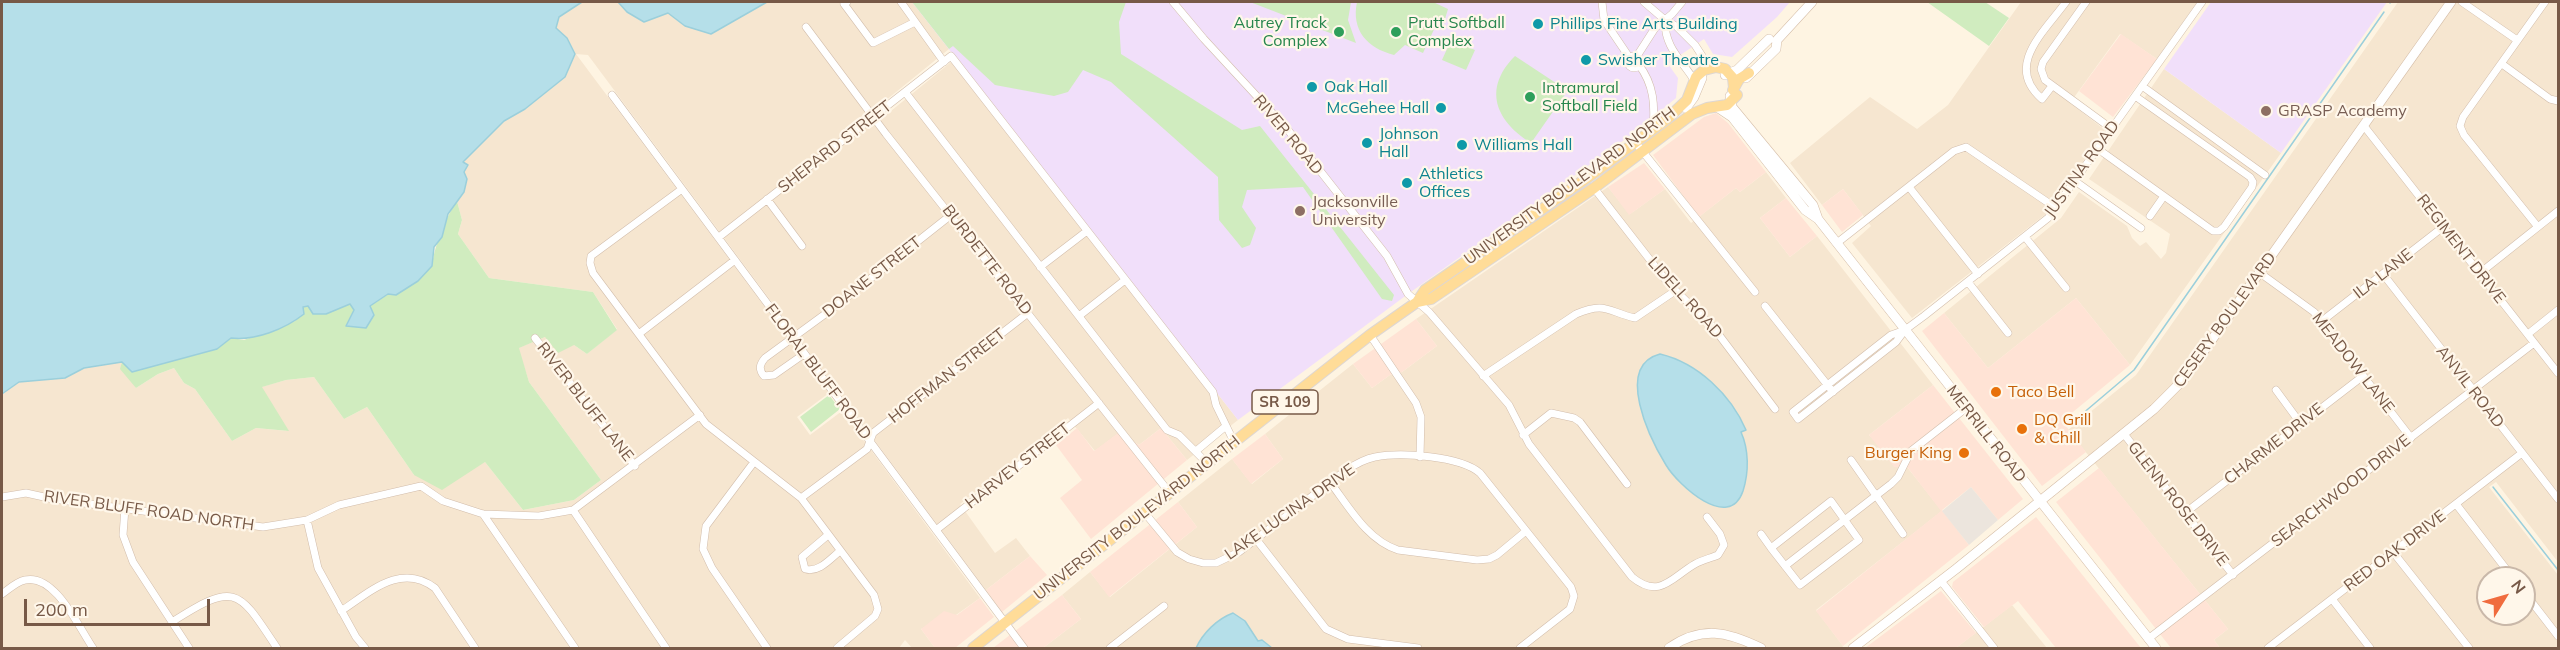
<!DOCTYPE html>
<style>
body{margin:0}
#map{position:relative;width:2560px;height:650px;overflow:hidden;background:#fef4e2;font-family:Mulish,sans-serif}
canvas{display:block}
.frame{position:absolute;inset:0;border:3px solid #775947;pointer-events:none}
.north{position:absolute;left:2476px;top:566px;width:60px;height:60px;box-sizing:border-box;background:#fff7ea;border:2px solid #c9b8a9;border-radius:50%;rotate:53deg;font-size:16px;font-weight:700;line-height:24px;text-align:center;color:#775947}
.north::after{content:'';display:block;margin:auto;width:21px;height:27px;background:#f06c3e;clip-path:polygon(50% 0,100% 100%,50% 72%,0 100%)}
.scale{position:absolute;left:24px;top:599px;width:186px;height:27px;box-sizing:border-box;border:3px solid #775947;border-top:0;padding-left:8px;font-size:18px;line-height:21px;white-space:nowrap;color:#775947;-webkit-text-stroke:4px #fff7ea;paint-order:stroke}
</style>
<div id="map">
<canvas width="2560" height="650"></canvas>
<div class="frame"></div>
<div class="north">N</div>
<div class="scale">200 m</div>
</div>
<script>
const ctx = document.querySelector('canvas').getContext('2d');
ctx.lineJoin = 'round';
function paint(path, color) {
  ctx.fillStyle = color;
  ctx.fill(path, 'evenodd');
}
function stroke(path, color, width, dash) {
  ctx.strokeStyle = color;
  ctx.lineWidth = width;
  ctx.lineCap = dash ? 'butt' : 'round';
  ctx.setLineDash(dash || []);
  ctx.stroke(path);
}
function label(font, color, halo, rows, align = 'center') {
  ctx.font = font + ' Mulish,sans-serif';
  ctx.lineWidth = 4.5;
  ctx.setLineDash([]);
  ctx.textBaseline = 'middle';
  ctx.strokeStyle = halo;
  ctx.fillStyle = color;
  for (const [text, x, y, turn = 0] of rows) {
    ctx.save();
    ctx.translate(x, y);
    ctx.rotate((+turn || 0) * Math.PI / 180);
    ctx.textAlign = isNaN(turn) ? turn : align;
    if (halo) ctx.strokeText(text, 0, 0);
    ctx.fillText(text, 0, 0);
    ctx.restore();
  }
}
const residential = new Path2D(`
 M582 2H618L627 12 644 21 668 13 685 26 711 34 767 2H912L949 49 869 114 875 124 956 58 1238 420 1187 460 1161 428 1139 445 1118 434 1095 451 1068 418 960 504 995 553 1016 538 1030 556 986 590 588 55 576 54 829 393 797 417 810 435 842 411 980 598 956 615 921 629 935 648H912L905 640 899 648H2V395L19 382 65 378 84 368 122 362 136 388 158 374 174 368 184 383 195 389 232 441 256 428 288 431 261 387 286 380 314 377 344 419 367 407 414 475 485 462 523 510 574 500 601 480 529 382 518 348 545 337 574 345 587 354 617 329 593 292 489 278 458 234 462 220 457 201 464 192 463 162 504 121 525 109 565 77 567 38 556 28 559 17Z
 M2021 2H2197L2157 59 2120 34 2070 103 2105 130 2047 213 1912 318 1852 243 1871 226 1843 189 1822 205 1790 163 1870 97 1917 129 1948 105Z
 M2398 2H2558V562L2496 482 2489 487 2558 575V648H2220L2214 640 2228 629 2068 430 2136 375ZM2488 578H2524V614H2488Z
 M2164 69 2281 153 2130 365 2076 298 1988 368 1944 313 2061 218 2079 192 2127 226 2132 238 2140 246 2146 242 2161 259 2166 253 2170 234 2089 179Z
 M1766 172 1786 198 1760 218 1790 257 1817 236 1933 385 1869 435 1907 467 1942 511 1816 610 1843 646 1842 648H1272L1262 640 1199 641 1196 648H1043L1081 619 1062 595 1090 572 1110 597 1197 527 1178 502 1232 459 1252 484 1283 459 1265 434 1353 364 1372 388 1390 375 1402 372 1437 346 1416 319 1608 187 1630 214 1665 189 1691 223 1736 188 1740 192Z
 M2012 605 2047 648H1956Z`);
const commercial = new Path2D(`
 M2121 34 2157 59 2113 117 2079 91Z
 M1716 113 1728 123 1766 172 1740 192 1736 188 1699 217 1653 155 1704 117Z
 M1644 163 1665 189 1629 215 1608 187Z
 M1843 189 1863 215 1842 232 1822 205Z
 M1786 198 1817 236 1790 257 1760 218Z
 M2076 298 2130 365 2062 421 2086 452 2042 486 1922 331 1944 313 1988 368Z
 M1416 319 1437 346 1402 372 1390 375 1372 388 1353 364Z
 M1933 385 2023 499 1998 520 1971 487 1942 510 1969 545 1843 646 1816 611 1941 511 1908 468 1894 467 1869 435Z
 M1077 428 1094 451 1118 433 1139 445 1161 428 1187 460 1091 539 1060 498 1082 480 1056 445Z
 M1265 434 1283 459 1251 484 1232 459Z
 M2099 468 2228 629 2214 640 2220 648H2171L2056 502Z
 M1178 502 1197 527 1109 597 1090 572Z
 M2036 517 2141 648H2056L2018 601 1984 627 1952 587 1953 582Z
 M1030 556 1047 575 1002 612 986 590Z
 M1941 591 1976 633 1956 648H1865Z
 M1062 595 1081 619 1043 648H993Z
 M980 598 994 617 955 648H935L921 629 944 611 957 615Z`);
const industrial = new Path2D(`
 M1971 487 1998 520 1969 545 1942 511Z`);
const education = new Path2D(`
 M912 2H1790L1777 17 1732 57 1713 54 1704 39 1673 60 1668 64 1678 78 1676 98 1634 133 1408 294 1238 420Z
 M2211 2H2387L2281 153 2164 69Z`);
const green = new Path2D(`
 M912 2H1126L1119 22 1121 54 1242 130 1260 126 1394 295 1392 301 1382 299 1303 187 1247 190 1242 207 1256 228 1250 245 1242 248 1219 220 1218 177 1111 82 1083 70 1068 92 1054 96 995 85 953 46 949 49Z
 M1250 2H1351L1348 20 1356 43Z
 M1357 2H1433L1448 9 1445 19 1443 18 1440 24 1437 23 1423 53 1405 45 1394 55C1367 48 1351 30 1357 2Z
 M1927 2H1985L2009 18 1989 46Z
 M1451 40 1475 50 1466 70 1442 60Z
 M1515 56 1565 89 1566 93 1531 143C1496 121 1482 89 1515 56Z
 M457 201 462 220 458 234 489 278 593 292 617 330 587 354 574 345 558 353 545 337 519 348 529 382 601 480 574 500 523 510 485 462 442 490 414 475 367 407 344 419 314 377 286 380 262 387 289 431 256 428 232 441 195 389 184 383 174 368 158 374 136 388 120 369 122 362 217 349 231 338 244 340 295 321 303 307 309 306 313 314H326L350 304 354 309 370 306 432 266C434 247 446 217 457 201Z
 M829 395 840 409 811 432 800 417Z`);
const water = new Path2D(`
 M2 2H582L559 17 556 28 567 38 575 54 565 77 525 109 504 121 463 162 468 165 464 172 467 179 464 192 448 214 442 237 434 247 432 266 418 281 396 295 388 294 370 306 374 315 366 328 346 326 354 310 350 304 326 314H313L308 306 303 307 304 314C285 329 255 341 231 338L217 349 132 372 122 362 84 368 65 378 19 382 2 394Z
 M618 2H767L711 34 685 26 668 13 644 22 627 12Z
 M1660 354C1698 363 1731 395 1746 430L1741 432C1749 450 1749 472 1743 491 1729 532 1678 485 1666 465 1650 439 1614 366 1660 354Z
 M1233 613 1245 621 1258 641 1262 640 1272 648H1196C1203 633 1217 619 1233 613Z`);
const stream = new Path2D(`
 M2390 3 2391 2
 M2068 426 2134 370 2384 12
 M2493 487 2558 570`);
const street = new Path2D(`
 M847 2 844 4 873 43 915 22
 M901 2 944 62
 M1173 2 1204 39 1288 130 1387 256 1408 294 1429 312 1509 405 1529 444 1632 577C1660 600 1672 577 1695 564 1702 560 1711 558 1718 555L1724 545 1720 534 1707 517
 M1602 2 1604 20 1629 57
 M1644 2 1665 20 1676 26 1695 45 1706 62 1714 67
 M2086 2 2043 62 2041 69 2045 80 2112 129
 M2462 2 2517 40
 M1665 20C1664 48 1683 61 1696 83
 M806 27 886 134 1169 492
 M1628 62a6 6 0 1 1 12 0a6 6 0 1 1-12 0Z
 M1637 56 1655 28 1672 14 1682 2
 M2502 64 2550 99 2558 101
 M1639 65C1654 85 1655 105 1653 129
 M2052 86 2042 99C2004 66 2044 32 2066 2
 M2142 86 2265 175
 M905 92 1167 430 1179 435 1207 463
 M612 95 1024 648
 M2364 126 2558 373
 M1635 142 1755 292
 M2098 149 2213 231H2219L2224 227 2252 187 2253 182 2250 177 2135 96
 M2075 181 2141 228
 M1909 187 1978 274
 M1594 188 1668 283 1713 327 1775 409
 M682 189 591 256 590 263 593 273 706 424 801 498 874 595 878 609 875 616 837 648
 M767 199 802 246
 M2150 216 2164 196
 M2538 227 2464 135 2460 126 2463 117 2545 2
 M719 237 951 56 1213 392 1216 405 1234 442
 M2025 237 2066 288
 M1837 243 1954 151 1966 147 2056 208
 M1040 267 1087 231
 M2260 273 2314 312 2411 438
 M2480 273 2558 211
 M2383 274 2558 499
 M1968 282 2008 333
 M1765 306 1833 392
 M1079 316 1125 280
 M2322 321 2443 227
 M1905 330 1896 342 1798 419 1793 412 1891 335 1905 330 1924 316 2048 218 2202 2
 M640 333 735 260
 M2528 334 2558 310
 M1370 335 1416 403 1421 417 1420 457
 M535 338 635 466
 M804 354 774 375 764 376C758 369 760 364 765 358L832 309 951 215
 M1483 376 1576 314C1606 301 1608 312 1635 318L1675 291
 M2276 390 2301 424
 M2124 434 2233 575
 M1523 435 1551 413 1574 418 1580 422 1627 484
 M1196 451 1226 426
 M1851 460 1903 534
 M754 462 706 526 703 549 712 568 767 648
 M1330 482C1349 507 1367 540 1398 550L1477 560 1489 559 1497 555 1526 531
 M2 497 26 493 53 499 263 527 307 520 339 505 421 486 443 501 483 514 539 516 573 510 700 415
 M801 498 867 449 873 433 1028 313
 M1831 501 1859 540 1800 585 1771 548Z
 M2456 504 2513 578
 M125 508 123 535 133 562 189 648
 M573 510 666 648
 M1144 512 1177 552 1189 559 1203 563H1216L1239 552 1345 471C1354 465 1364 459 1375 457 1401 452 1460 456 1480 473L1571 587 1574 596 1570 609 1520 648
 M2185 513 2363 376
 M483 514 575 648
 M307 520 318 568 356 637 365 648
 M936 530 1099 403
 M1761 534 1771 548
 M828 535 802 557 805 569C819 573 830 559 840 551
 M1256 539 1326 629 1348 639 1418 648
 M2393 552 2469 648
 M1785 566 1891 484 1898 477 1911 451 1966 408
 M1941 581 1994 648
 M2524 592 2558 636
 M2 594C9 589 16 582 25 580 55 573 79 628 93 648
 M2332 599 2370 648
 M341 611C370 592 401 562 435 588L475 648
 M172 622C236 581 238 589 277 648
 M2148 639 2534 343
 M1110 648 1164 606
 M2268 648 2522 453`);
const secondary = new Path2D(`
 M1725 75 1737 70 1769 39
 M1746 78 1776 49 1777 40 1812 2
 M1730 96 1732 107 1813 205 1818 219
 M1717 107 1732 117 1805 210 1818 219 2156 648
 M1686 108 1694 97 1702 78
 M1669 648C1702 625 1728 632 1761 648
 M1853 648 1956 569 2154 409 2184 379 2451 2`);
const primary = new Path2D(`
 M1733 90 1739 79 1749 73
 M1417 302 1431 299 1594 188 1692 114 1707 108 1727 105 1737 95
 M973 648 1370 335 1417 302 1425 290 1587 178 1667 119 1687 100 1696 77 1704 70 1716 67 1725 69 1733 78 1734 88`);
const markers = [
 [1538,24,6,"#0f9aa8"],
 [1339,32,6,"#2e9e5b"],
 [1396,32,6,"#2e9e5b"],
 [1586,60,6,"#0f9aa8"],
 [1312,87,6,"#0f9aa8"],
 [1530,97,6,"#2e9e5b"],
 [1441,108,6,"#0f9aa8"],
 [2266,111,6,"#8d6e63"],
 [1367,143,6,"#0f9aa8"],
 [1462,145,6,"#0f9aa8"],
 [1407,183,6,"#0f9aa8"],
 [1300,211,6,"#8d6e63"],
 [1996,392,6,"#e8710a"],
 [2022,429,6,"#e8710a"],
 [1964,453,6,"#e8710a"]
];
const shields = [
 [1285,402,66]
];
const shieldNames = [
 ["SR 109",1285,402]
];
const leisureNames = [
 ["Autrey Track",1327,23,"right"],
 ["Complex",1327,41,"right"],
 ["Prutt Softball",1408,23],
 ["Complex",1408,41],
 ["Intramural",1542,88],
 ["Softball Field",1542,106]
];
const cultureNames = [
 ["Phillips Fine Arts Building",1550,24],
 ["Swisher Theatre",1598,60],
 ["Oak Hall",1324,87],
 ["McGehee Hall",1429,108,"right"],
 ["Johnson",1379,134],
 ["Hall",1379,152],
 ["Williams Hall",1474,145],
 ["Athletics",1419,174],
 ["Offices",1419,192]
];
const educationNames = [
 ["GRASP Academy",2278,111],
 ["Jacksonville",1312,202],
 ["University",1312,220]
];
const streetNames = [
 ["RIVER ROAD",1288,135,50],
 ["SHEPARD STREET",835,147,-38],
 ["JUSTINA ROAD",2082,169,-54],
 ["UNIVERSITY BOULEVARD NORTH",1570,186,-36],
 ["REGIMENT DRIVE",2461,249,52],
 ["BURDETTE ROAD",987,260,52],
 ["ILA LANE",2383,274,-38],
 ["DOANE STREET",872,277,-38],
 ["LIDELL ROAD",1685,298,48],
 ["CESERY BOULEVARD",2225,320,-54],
 ["MEADOW LANE",2353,363,52],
 ["FLORAL BLUFF ROAD",818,372,53],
 ["HOFFMAN STREET",947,376,-38],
 ["ANVIL ROAD",2470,387,52],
 ["RIVER BLUFF LANE",585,402,52],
 ["MERRILL ROAD",1986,434,52],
 ["CHARME DRIVE",2274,444,-38],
 ["HARVEY STREET",1018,466,-38],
 ["SEARCHWOOD DRIVE",2341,491,-38],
 ["GLENN ROSE DRIVE",2178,504,52],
 ["RIVER BLUFF ROAD NORTH",149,511,8],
 ["LAKE LUCINA DRIVE",1290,512,-35],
 ["UNIVERSITY BOULEVARD NORTH",1137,518,-38],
 ["RED OAK DRIVE",2395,551,-37]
];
const foodNames = [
 ["Taco Bell",2008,392],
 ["DQ Grill",2034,420],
 ["& Chill",2034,438],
 ["Burger King",1952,453,"right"]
];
paint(residential, '#f6e6d0');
paint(commercial, '#ffe3d5');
paint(industrial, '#ece5dd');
paint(education, '#f1dffa');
paint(green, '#d0ecbf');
paint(water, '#b5dfe9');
stroke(water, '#9bcfdb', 1.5);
stroke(stream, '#9bcfdb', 1.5);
stroke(street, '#d2bdab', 8);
stroke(secondary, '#d5bda7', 10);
stroke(primary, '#ded7d3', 12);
stroke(street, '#fff', 7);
stroke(secondary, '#fff', 9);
stroke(primary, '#ffdc98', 10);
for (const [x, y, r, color] of markers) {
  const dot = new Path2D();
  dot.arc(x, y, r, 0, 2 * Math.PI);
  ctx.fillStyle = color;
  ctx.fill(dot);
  stroke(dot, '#fff7ea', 2);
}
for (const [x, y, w] of shields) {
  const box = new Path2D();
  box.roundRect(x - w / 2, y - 12, w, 24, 4.5);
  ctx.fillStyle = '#fff7ea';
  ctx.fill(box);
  stroke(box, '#775947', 1.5);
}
label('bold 15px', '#775947', null, shieldNames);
label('16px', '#27864d', '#fff7ea', leisureNames, 'left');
label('16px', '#0d838f', '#fff7ea', cultureNames, 'left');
label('16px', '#785e54', '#fff7ea', educationNames, 'left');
label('16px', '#775947', '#fff7ea', streetNames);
label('16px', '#c56008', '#fff7ea', foodNames, 'left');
</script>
